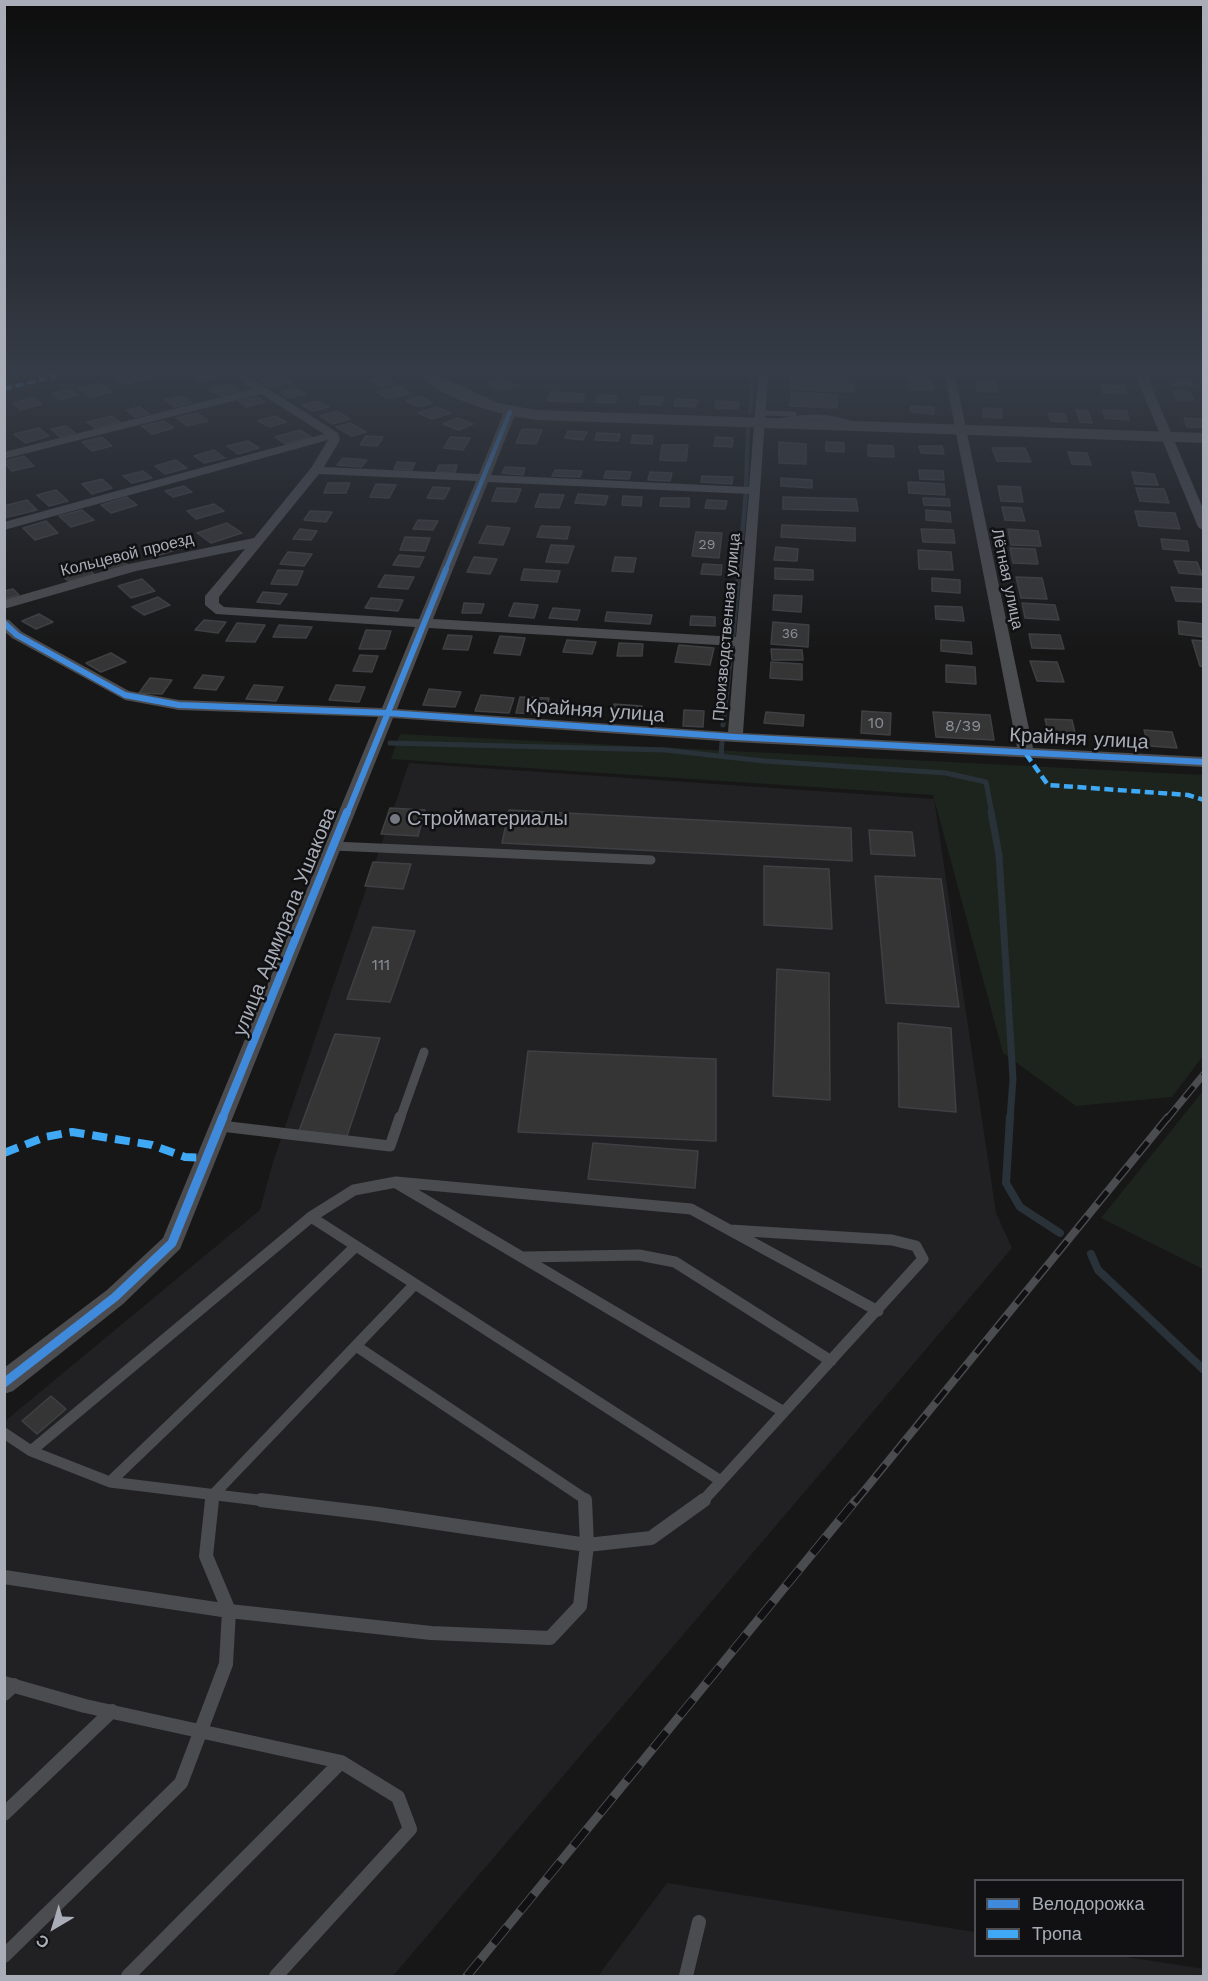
<!DOCTYPE html>
<meta charset="utf-8">
<style>
body{margin:0}
#map{position:relative;width:1208px;height:1981px;overflow:hidden;background:#171717;font-family:"Work Sans",sans-serif}
canvas{display:block}
.frame{position:absolute;inset:0;border:6px solid #a8adb8;pointer-events:none}
.legend{position:absolute;left:974px;top:1879px;width:210px;height:78px;box-sizing:border-box;background:#111113;border:2px solid #4d4f55;margin:0;padding:8px 10px;list-style:none;font-size:18px;color:#a8adb8}
.legend li{display:flex;align-items:center;gap:12px;height:30px}
.legend b{width:30px;border:2px solid #4d4f55}
.north{position:absolute;left:24px;top:1897px;width:60px;height:60px;-webkit-text-stroke:4px #111113;paint-order:stroke;rotate:218deg;font-size:16px;font-weight:700;line-height:24px;text-align:center;color:#a8adb8}
.north::after{content:'';display:block;margin:auto;width:21px;height:27px;background:#a8adb8;clip-path:polygon(50% 0,100% 100%,50% 72%,0 100%)}
</style>
<div id="map">
<canvas width="1208" height="1981"></canvas>
<div class="frame"></div>
<ul class="legend">
<li><b style="height:8px;background:#408adc"></b>Велодорожка</li>
<li><b style="height:8px;background:#3fa9f5"></b>Тропа</li>
</ul>
<div class="north">С</div>
</div>
<script>
const ctx = document.querySelector('canvas').getContext('2d');
ctx.lineJoin = 'round';
function paint(path, color) {
  ctx.fillStyle = color;
  ctx.fill(path, 'evenodd');
}
function stroke(path, color, width, dash) {
  ctx.strokeStyle = color;
  ctx.lineWidth = width;
  ctx.lineCap = dash ? 'butt' : 'round';
  ctx.setLineDash(dash || []);
  ctx.stroke(path);
}
function label(font, color, halo, rows, align = 'center') {
  ctx.font = font + ' "Work Sans",sans-serif';
  ctx.lineWidth = 5;
  ctx.setLineDash([]);
  ctx.textBaseline = 'middle';
  ctx.strokeStyle = halo;
  ctx.fillStyle = color;
  for (const [text, x, y, turn = 0] of rows) {
    ctx.save();
    ctx.translate(x, y);
    ctx.rotate((+turn || 0) * Math.PI / 180);
    ctx.textAlign = isNaN(turn) ? turn : align;
    if (halo) ctx.strokeText(text, 0, 0);
    ctx.fillText(text, 0, 0);
    ctx.restore();
  }
}
const built = new Path2D(`
 M409 763 934 799 996 1213 1012 1248 393 1976H5V1421L260 1210 273 1162Z
 M667 1883 975 1932 976 1956H1120L1204 1969 1203 1976H598Z`);
const green = new Path2D(`
 M400 734 1203 775V1056L1172 1097 1076 1106 1003 1053 933 795 391 759Z
 M1203 1091V1269L1101 1218Z`);
const streamFar3 = new Path2D(`
 M750 412 753 376
 M746 488 748 429
 M739 571 746 492`);
const streamFar2 = new Path2D(`
 M733 637 739 569
 M723 725 732 645
 M390 743 665 750 764 761 946 773 986 782 992 814
 M721 756 722 742`);
const streamFar1 = new Path2D(`
 M991 812 999 855 1013 1079 1010 1119`);
const stream = new Path2D(`
 M1010 1117 1006 1183 1020 1207 1060 1233
 M1091 1254 1098 1270 1204 1370`);
const building = new Path2D(`
 M124 376H148L150 378 126 384 116 378Z
 M196 376H215L218 378 200 383 191 378Z
 M277 376 291 382 270 387 260 381Z
 M382 376 394 383 381 387 369 380Z
 M791 376 854 379V392L790 389Z
 M910 377 932 378 933 390 910 389Z
 M502 378 516 385 501 390 487 383Z
 M1169 379 1191 380 1194 386 1171 385Z
 M976 381 996 382 997 392 977 391Z
 M98 383 112 392 91 397 78 388Z
 M228 384 239 391 220 396 209 389Z
 M1101 385 1124 386 1127 394 1103 393Z
 M397 386 410 393 389 399 377 392Z
 M295 388 306 394 290 398 280 392Z
 M69 389 78 395 60 400 51 394Z
 M1172 391 1189 392 1194 400H1176Z
 M550 392 585 394 582 402 547 401Z
 M792 392 837 395V408L790 406Z
 M598 395 617 396 615 403 596 402Z
 M182 396 192 403 174 407 165 400Z
 M420 396 432 403 419 407 406 401Z
 M641 396 663 397 661 405 639 404Z
 M257 397 265 402 246 407 238 401Z
 M34 398 42 404 21 410 13 403Z
 M676 399 698 400 695 407 674 406Z
 M317 401 329 407 313 411 302 405Z
 M716 401 739 402 738 409 715 408Z
 M910 406 934 407V414L910 412Z
 M140 407 149 414 135 417 126 410Z
 M437 407 451 413 432 419 418 413Z
 M983 408 1002 409V418L983 417Z
 M1076 410 1088 411 1092 423 1080 422Z
 M1103 410 1127 411 1129 420 1105 418Z
 M337 411 350 419 332 424 320 416Z
 M197 413 208 421 187 426 176 418Z
 M1048 413 1065 414 1067 422 1051 421Z
 M112 416 120 422 95 428 87 422Z
 M275 416 286 422 270 427 258 421Z
 M457 418 473 424 459 430 443 424Z
 M1184 418 1202 419 1204 427H1187Z
 M164 421 174 428 152 434 142 426Z
 M350 423 366 432 352 436 336 427Z
 M66 426 75 433 60 437 51 429Z
 M39 428 49 436 25 443 14 434Z
 M522 429 542 430 536 444 516 443Z
 M300 430 311 437 285 444 275 437Z
 M568 431 587 432 583 440 565 438Z
 M597 433 620 434 618 441 595 440Z
 M633 435 653 436 652 444 631 443Z
 M366 436 383 437 377 446 360 445Z
 M102 437 112 446 92 451 82 442Z
 M450 437 470 438 463 450 444 448Z
 M716 437 733 438 732 447 714 446Z
 M248 441 259 448 238 454 227 446Z
 M779 442 806 444V464L779 463Z
 M826 442 844 443V452L826 451Z
 M662 445H688L686 461 660 460Z
 M868 445 893 446 894 457 868 456Z
 M919 446H942L944 454 921 453Z
 M992 448H1025L1031 462 997 461Z
 M214 450 225 458 204 463 194 456Z
 M1068 452 1087 453 1091 465 1072 464Z
 M24 456 34 466 12 471 4 463V461Z
 M343 458 367 460 361 467 337 465Z
 M176 460 187 468 165 474 155 466Z
 M397 462 415 463 412 470 394 469Z
 M439 465H457L455 473 436 472Z
 M505 467 525 468 523 475 502 473Z
 M555 470 582 471 580 477 552 476Z
 M919 470 943 471 944 480 920 479Z
 M143 471 152 478 132 483 123 476Z
 M606 471 631 472 629 479 604 478Z
 M650 472 672 473 670 481 648 480Z
 M1132 472 1154 474 1158 485 1135 484Z
 M702 476 733 477 732 484 701 482Z
 M781 478 812 480V488L781 486Z
 M102 479 112 488 92 494 82 484Z
 M908 482 944 484 945 495 909 493Z
 M328 483H350L346 493H324Z
 M376 484 396 485 389 498 370 497Z
 M184 486 192 492 173 497 165 491Z
 M998 486 1020 487 1023 502 1001 501Z
 M433 487 450 488 444 499 427 498Z
 M497 488 521 489 516 502 492 501Z
 M1136 488 1164 489 1169 503 1140 501Z
 M56 490 68 501 49 506 37 495Z
 M540 494 564 495 559 508 535 507Z
 M578 494 608 496 605 505 575 503Z
 M623 496 642 497 641 506 622 505Z
 M127 497 137 505 111 513 101 505Z
 M783 497 856 499 858 511 783 509Z
 M661 498H689V507L660 506Z
 M923 498 949 499 950 506 924 505Z
 M27 500 37 510 4 518V506Z
 M707 500 727 501 725 509 705 508Z
 M214 504 224 511 196 519 187 511Z
 M1002 507 1021 508 1025 521 1005 520Z
 M82 510 94 520 71 527 59 516Z
 M926 510 950 512 951 522 926 520Z
 M310 511 332 512 326 522 304 520Z
 M1135 511 1175 513 1180 529 1139 526Z
 M418 520 438 521 433 530 413 529Z
 M46 521 58 533 35 540 23 528Z
 M227 523 242 533 211 543 197 533Z
 M782 525 855 528V541L781 537Z
 M487 526 510 528 503 545 479 543Z
 M541 526 570 527 567 539 537 537Z
 M300 529 317 531 311 540 293 539Z
 M921 529 953 530 955 543 923 542Z
 M1008 529 1038 531 1041 546 1011 545Z
 M696 532 722 533 719 558 692 556Z
 M405 537 430 538 425 551 400 550Z
 M1161 539 1187 541 1189 551 1163 549Z
 M169 542 178 549 156 556 147 548Z
 M551 545 574 546 568 563 546 562Z
 M776 547 798 549 797 561 774 560Z
 M1010 548 1035 549 1038 564 1013 563Z
 M918 550 951 552 953 570 919 569Z
 M288 552 312 554 304 566 280 564Z
 M399 555 424 557 419 567 393 565Z
 M118 557 128 565 109 571 99 563Z
 M474 557 497 559 490 574 467 572Z
 M615 557 636 558 633 572 612 571Z
 M1174 561 1197 562 1202 575 1179 573Z
 M703 564 722 565 721 575 701 574Z
 M86 567 94 574 68 581 61 575Z
 M775 568 813 570V580L775 579Z
 M524 569 560 571 557 582 521 580Z
 M278 570 303 571 297 585 271 584Z
 M385 575 414 577 408 589 378 587Z
 M1016 577 1042 578 1047 599 1021 598Z
 M932 578 960 580V593L932 591Z
 M142 579 155 591 131 598 118 586Z
 M1171 587 1204 589V602L1176 601Z
 M13 589 19 595 4 599V591Z
 M263 592 287 594 280 604 257 602Z
 M774 595 802 596 801 612 773 610Z
 M158 597 170 605 144 615 132 607Z
 M371 598 403 600 398 611 365 608Z
 M464 603 484 604 481 613H462Z
 M514 603 538 605 534 618 509 616Z
 M1022 603 1055 605 1059 620 1025 618Z
 M935 606 962 607 964 621 936 619Z
 M553 608 580 610 577 620 549 618Z
 M607 612 652 615 650 624 605 621Z
 M39 614 53 622 36 629 22 621Z
 M691 616 715 617V626L690 625Z
 M204 620 226 622 218 633 195 630Z
 M1178 621 1204 624V637L1179 634Z
 M773 622 809 625 808 647 771 644Z
 M237 623 265 625 255 642 226 641Z
 M279 625 312 627 306 638 273 637Z
 M366 630 391 631 385 649H359Z
 M1029 634 1060 635 1064 649 1032 648Z
 M448 635 472 636 468 650 443 649Z
 M500 636 525 638 520 655 494 653Z
 M567 640 596 642 592 654 563 652Z
 M941 640 971 642 972 654 941 651Z
 M1192 640 1204 641V667L1200 666Z
 M619 643 643 644 642 656H617Z
 M679 645 714 648 710 665 675 662Z
 M771 649 802 650 803 660H772Z
 M111 653 126 662 101 672 86 663Z
 M360 655 378 656 372 672 353 671Z
 M1030 661 1057 662 1064 682 1037 681Z
 M771 662 802 664V680L770 678Z
 M946 665 975 667 976 684 946 682Z
 M203 675 224 677 216 690 194 688Z
 M150 678 172 680 162 694 139 693Z
 M254 685 283 687 276 701 246 699Z
 M336 685 365 687 359 702 329 700Z
 M429 689 461 692 455 707 423 705Z
 M481 695 514 698 509 713 475 711Z
 M520 697 549 698 546 714 516 713Z
 M565 704 588 706 585 716 562 715Z
 M614 704 642 706 641 718 612 717Z
 M684 710 704 711 703 727 683 726Z
 M862 711 891 713 890 735 861 733Z
 M766 712 804 715 803 726 764 723Z
 M933 712 990 715 994 740 936 737Z
 M1045 719 1072 720 1076 737 1049 736Z
 M1144 730 1172 732 1177 748 1149 746Z
 M390 808 425 810 418 836 381 834Z
 M509 810 851 828 852 861 502 843Z
 M869 830 912 832 915 856 871 854Z
 M373 862 411 864 403 889 365 886Z
 M764 866 829 869 832 929 764 925Z
 M875 876 941 879 959 1007 886 1003Z
 M373 927 415 931 390 1002 347 999Z
 M777 969 829 973 830 1100 773 1096Z
 M898 1023 951 1028 956 1112 899 1107Z
 M335 1034 380 1038 347 1136 299 1131Z
 M528 1051 716 1059V1141L518 1132Z
 M593 1143 698 1151 695 1188 588 1179Z
 M51 1396 66 1409 37 1434 22 1421Z`);
const laneFar3 = new Path2D(`
 M762 413 794 414
 M779 421C807 416 828 414 855 425`);
const laneFar2 = new Path2D(`
 M333 846 651 860
 M400 1119 424 1052`);
const laneFar1 = new Path2D(`
 M221 1126 390 1146 400 1117
 M398 1184 784 1412
 M311 1217 721 1481
 M524 1257 639 1255 675 1262 831 1361
 M356 1346 585 1499V1502
 M4 1433 31 1451 110 1482 274 1502
 M31 1451 311 1217 354 1190 396 1182 691 1209 878 1311
 M110 1482 356 1246
 M212 1502 213 1495 415 1284
 M702 1502 923 1259 916 1246 892 1240 730 1230`);
const lane = new Path2D(`
 M261 1500 377 1514 587 1545 651 1538 704 1500
 M4 1577 229 1611 431 1633 550 1638 580 1606 587 1545 585 1500
 M4 1683 85 1706 341 1762 398 1797 410 1829 276 1976
 M4 1694 14 1685
 M4 1814 112 1711
 M4 1956 181 1783 226 1664 229 1611 206 1556 212 1500
 M128 1976 341 1762
 M686 1976 699 1922`);
const street = new Path2D(`
 M235 376H248L338 433 340 440 324 467 479 474 504 412 510 409 516 412 491 475 749 487 758 376H768L743 733 1017 747 945 376H955L1033 748 1204 757V767L735 742 393 718 180 1249 123 1304 13 1391 4 1394V1368L107 1290 163 1238 378 717 179 710 125 700 12 638 4 631V619L9 620 22 632 129 691 179 700 382 708 415 627 216 614 205 605V596L245 549 136 571 4 609V600L129 564 254 538 311 468 328 440 4 530V522L324 434 261 394 4 459V452L253 389ZM319 474 476 481 419 619 224 607 219 603V597ZM488 482 749 494 736 637 433 619ZM429 628 735 646 728 732 397 709Z
 M1136 376H1147L1204 511V531L1198 527Z`);
const secondary = new Path2D(`
 M421 376H440L498 403 536 410 1204 433V443L536 420C505 416 442 400 421 376Z`);
const railFar2 = new Path2D(`
 M1167 1119 1204 1074`);
const railFar1 = new Path2D(`
 M855 1502 1168 1117`);
const rail = new Path2D(`
 M467 1976 856 1500`);
const quietFar2 = new Path2D(`
 M4 389 56 376`);
const quietFar1 = new Path2D(`
 M1026 754 1048 785 1188 795 1204 800`);
const quiet = new Path2D(`
 M4 1153 45 1137 72 1132 152 1145 185 1157 207 1158`);
const cyclewayFar3 = new Path2D(`
 M445 571 510 412`);
const cyclewayFar2 = new Path2D(`
 M4 623 17 635 125 695 179 705 388 713 735 737 1204 762
 M347 814 446 569`);
const cyclewayFar1 = new Path2D(`
 M222 1119 347 812`);
const cycleway = new Path2D(`
 M4 1383 115 1297 172 1243 223 1117`);
const markers = [
 [395,819,6,"#757880"]
];
const farNumbernames = [
 ["29",707,545],
 ["36",790,634]
];
const farStreetnames = [
 ["Кольцевой проезд",127,555,-14],
 ["Лётная улица",1007,579,78],
 ["Производственная улица",727,627,-85]
];
const numberNames = [
 ["10",876,723],
 ["8/39",963,726],
 ["111",381,965]
];
const streetNames = [
 ["Крайняя улица",595,711,4],
 ["Крайняя улица",1079,739,3],
 ["улица Адмирала Ушакова",285,922,-68]
];
const poiNames = [
 ["Стройматериалы",407,819]
];
paint(built, '#212123');
paint(green, '#1d241e');
stroke(streamFar3, '#2a3239', 4.5);
stroke(streamFar2, '#2a3239', 5);
stroke(streamFar1, '#2a3239', 7);
stroke(stream, '#2a3239', 8);
paint(building, '#353536');
stroke(building, '#3f4043', 1.5);
stroke(laneFar3, '#4b4c50', 5);
stroke(laneFar2, '#4b4c50', 9);
stroke(laneFar1, '#4b4c50', 11);
stroke(lane, '#4b4c50', 14);
paint(street, '#4b4c50');
paint(secondary, '#4a4a4e');
stroke(railFar2, '#4b4c4f', 7);
stroke(railFar1, '#4b4c4f', 8);
stroke(rail, '#4b4c4f', 9);
stroke(railFar2, '#111113', 4.5, [14]);
stroke(railFar1, '#111113', 5, [16]);
stroke(rail, '#111113', 7, [21]);
stroke(quietFar2, '#3fa9f5', 4, [8, 4]);
stroke(quietFar1, '#3fa9f5', 4.5, [9, 4.5]);
stroke(quiet, '#3fa9f5', 8, [15, 8]);
stroke(cyclewayFar3, '#408adc', 4.5);
stroke(cyclewayFar2, '#408adc', 6);
stroke(cyclewayFar1, '#408adc', 8);
stroke(cycleway, '#408adc', 9);
const sky = ctx.createLinearGradient(0, 0, 0, 654);
sky.addColorStop(0, '#0d0d0d');
sky.addColorStop(0.57, '#363c47');
sky.addColorStop(1, '#363c4700');
ctx.fillStyle = sky;
ctx.fillRect(0, 0, 1208, 654);
for (const [x, y, r, color] of markers) {
  const dot = new Path2D();
  dot.arc(x, y, r, 0, 2 * Math.PI);
  ctx.fillStyle = color;
  ctx.fill(dot);
  stroke(dot, '#111113', 2);
}
label('14px', '#8b8f98', null, farNumbernames);
label('16px', '#a8adb8', '#111113', farStreetnames);
label('16px', '#8b8f98', null, numberNames);
label('20px', '#a8adb8', '#111113', streetNames);
label('20px', '#a8adb8', '#111113', poiNames, 'left');
</script>
